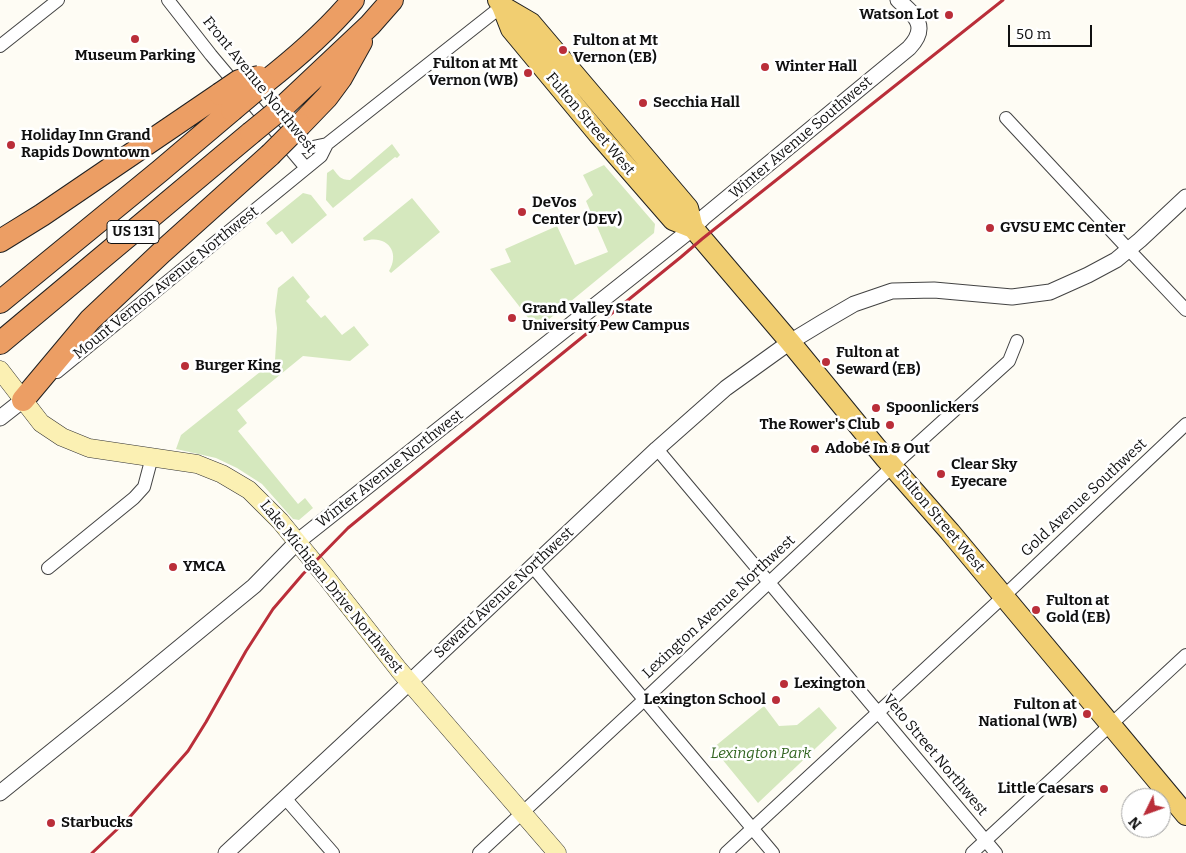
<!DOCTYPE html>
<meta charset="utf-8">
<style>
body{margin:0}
#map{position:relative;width:1186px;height:853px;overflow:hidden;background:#fefcf4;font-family:Bitter,serif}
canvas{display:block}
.north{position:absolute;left:1121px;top:788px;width:50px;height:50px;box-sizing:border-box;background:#fff;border:1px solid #9f9f9f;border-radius:50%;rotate:228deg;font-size:14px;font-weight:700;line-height:20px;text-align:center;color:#101010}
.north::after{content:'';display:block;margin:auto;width:18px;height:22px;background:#ba2e39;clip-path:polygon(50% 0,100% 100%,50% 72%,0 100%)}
.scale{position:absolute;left:1008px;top:25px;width:84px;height:22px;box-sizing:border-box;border:2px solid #101010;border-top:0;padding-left:6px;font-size:15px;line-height:18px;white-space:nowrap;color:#101010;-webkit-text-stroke:4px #fff;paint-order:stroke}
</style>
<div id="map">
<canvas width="1186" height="853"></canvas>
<div class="north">N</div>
<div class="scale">50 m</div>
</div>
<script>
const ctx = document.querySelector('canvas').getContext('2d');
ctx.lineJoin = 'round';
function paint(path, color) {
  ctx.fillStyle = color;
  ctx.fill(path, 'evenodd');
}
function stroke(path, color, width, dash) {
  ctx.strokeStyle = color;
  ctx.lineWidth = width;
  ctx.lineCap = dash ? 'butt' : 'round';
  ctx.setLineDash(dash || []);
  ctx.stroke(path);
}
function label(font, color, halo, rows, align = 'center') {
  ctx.font = font + ' Bitter,serif';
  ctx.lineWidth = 5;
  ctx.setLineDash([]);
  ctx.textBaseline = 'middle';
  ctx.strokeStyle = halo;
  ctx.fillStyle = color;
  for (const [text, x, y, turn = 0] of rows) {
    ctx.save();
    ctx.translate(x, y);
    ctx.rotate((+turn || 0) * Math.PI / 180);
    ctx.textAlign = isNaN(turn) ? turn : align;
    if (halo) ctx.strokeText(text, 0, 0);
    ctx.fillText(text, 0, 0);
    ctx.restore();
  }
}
const green = new Path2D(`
 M392 144 400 155 397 158 395 157 333 208 326 200 327 173 333 169C339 176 340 180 350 180Z
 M604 165 655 224 654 233 537 329 490 269 511 262 505 249 557 226 575 265 608 252 586 201 593 195 583 175Z
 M303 193 311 195 327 215 292 244 282 231 276 235 266 223Z
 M412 198 440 232 391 273 389 271C401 251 386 234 364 241L363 238Z
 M293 276 310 297 306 301 321 318 325 315 342 335 354 326 369 345 350 361 303 356 237 410 247 423 238 431 298 504 305 498 313 508 299 520 293 519 262 484 237 468 216 458 176 449 181 435 275 360 277 328 275 311 278 288Z
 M764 706 779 726 797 725 819 707 837 728 758 803 713 748Z`);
const minor = new Path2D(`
 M168 0 211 55 306 168
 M0 46 58 0
 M1006 118 1129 250 1186 310
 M283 141 297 147H313L327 144
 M57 372 321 156 327 144 502 6
 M657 449 996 853
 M532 566 773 853
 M48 568 134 498 144 487 152 457
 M285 798 333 853
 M479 853 644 700 893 466 1009 361 1017 341
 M726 853 1004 596 1186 424
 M972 853 1186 655`);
const tertiary = new Path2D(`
 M0 418 23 400
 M0 793 119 697 254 586 297 542 693 228 704 217 909 48C929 27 916 16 898 0
 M226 853 395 696 657 449 726 388 790 342 823 322 854 304 892 291 934 290 1012 297 1050 292 1088 275 1116 260 1140 240 1186 197`);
const secondary = new Path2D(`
 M0 370 41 423 62 437 89 448 197 464 222 474 249 490 280 521 326 577 399 670 557 853`);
const primary = new Path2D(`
 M498 0 502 6 531 23 688 208 693 228 790 342 885 458 950 532 1186 815
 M502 6 511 29 599 135 673 220 693 228`);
const motorway = new Path2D(`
 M264 83C296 58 327 31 353 0
 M284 106 370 25 392 0
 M300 125 327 97 341 78 361 42
 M0 241 42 215 220 94
 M0 302 160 171 232 110
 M0 343 251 133
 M23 400 90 320 162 252 270 155`);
const rail = new Path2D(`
 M92 853 128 819 188 751 206 722 246 651 273 609 303 574 348 528 393 491 681 257 702 239 1003 0`);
const motorwayBridge = new Path2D(`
 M220 94 239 81 259 77
 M232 110 264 83
 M251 133 284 106
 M270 155 300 125`);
const markers = [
 [949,15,5,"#ba2e39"],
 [135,39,5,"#ba2e39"],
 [563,50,5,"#ba2e39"],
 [765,67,5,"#ba2e39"],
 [528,73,5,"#ba2e39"],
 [643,103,5,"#ba2e39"],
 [11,145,5,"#ba2e39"],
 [522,212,5,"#ba2e39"],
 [990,228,5,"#ba2e39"],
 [512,318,5,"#ba2e39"],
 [826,362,5,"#ba2e39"],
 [185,366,5,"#ba2e39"],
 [876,408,5,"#ba2e39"],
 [890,425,5,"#ba2e39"],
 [815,449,5,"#ba2e39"],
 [941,474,5,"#ba2e39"],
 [173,567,5,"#ba2e39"],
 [1036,610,5,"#ba2e39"],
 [784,684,5,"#ba2e39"],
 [776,700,5,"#ba2e39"],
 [1087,714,5,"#ba2e39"],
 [1104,789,5,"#ba2e39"],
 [51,823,5,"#ba2e39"]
];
const shields = [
 [133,232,52]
];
const shieldNames = [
 ["US 131",133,232]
];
const poiNames = [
 ["Watson Lot",939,15,"right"],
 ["Fulton at Mt",573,41],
 ["Vernon (EB)",573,58],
 ["Museum Parking",135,56,"center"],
 ["Fulton at Mt",518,64,"right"],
 ["Vernon (WB)",518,81,"right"],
 ["Winter Hall",775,67],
 ["Secchia Hall",653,103],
 ["Holiday Inn Grand",21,136],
 ["Rapids Downtown",21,153],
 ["DeVos",532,203],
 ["Center (DEV)",532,220],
 ["GVSU EMC Center",1000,228],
 ["Grand Valley State",522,309],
 ["University Pew Campus",522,326],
 ["Fulton at",836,353],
 ["Seward (EB)",836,370],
 ["Burger King",195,366],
 ["Spoonlickers",886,408],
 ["The Rower's Club",880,425,"right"],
 ["Adobé In & Out",825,449],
 ["Clear Sky",951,465],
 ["Eyecare",951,482],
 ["YMCA",183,567],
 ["Fulton at",1046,601],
 ["Gold (EB)",1046,618],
 ["Lexington",794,684],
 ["Lexington School",766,700,"right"],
 ["Fulton at",1077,705,"right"],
 ["National (WB)",1077,722,"right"],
 ["Little Caesars",1094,789,"right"],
 ["Starbucks",61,823]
];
const streetNames = [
 ["Front Avenue Northwest",259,85,51],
 ["Fulton Street West",590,124,50],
 ["Winter Avenue Southwest",801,138,-40],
 ["Mount Vernon Avenue Northwest",166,283,-39],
 ["Winter Avenue Northwest",390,469,-38],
 ["Gold Avenue Southwest",1084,498,-43],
 ["Fulton Street West",940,521,50],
 ["Lake Michigan Drive Northwest",331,587,51],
 ["Seward Avenue Northwest",504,593,-43],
 ["Lexington Avenue Northwest",719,607,-43],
 ["Veto Street Northwest",935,755,50]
];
const parkNames = [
 ["Lexington Park",761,754]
];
paint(green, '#d5e8be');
stroke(minor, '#434343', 14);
stroke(tertiary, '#434343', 17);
stroke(secondary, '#323232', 19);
stroke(primary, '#212121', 22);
stroke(motorway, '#212121', 24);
stroke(minor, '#fff', 12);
stroke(tertiary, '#fff', 15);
stroke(secondary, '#fbf0b3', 18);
stroke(primary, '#f1ce71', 20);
stroke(motorway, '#ec9e64', 22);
stroke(rail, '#ba2e39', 3);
stroke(motorwayBridge, '#212121', 24, []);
stroke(motorwayBridge, '#ec9e64', 22);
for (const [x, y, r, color] of markers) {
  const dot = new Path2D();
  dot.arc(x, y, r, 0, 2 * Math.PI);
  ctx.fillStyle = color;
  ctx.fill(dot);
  stroke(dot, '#fff', 2);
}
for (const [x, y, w] of shields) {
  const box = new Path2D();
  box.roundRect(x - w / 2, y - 11.5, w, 23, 4);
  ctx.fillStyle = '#fff';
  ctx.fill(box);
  stroke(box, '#101010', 1);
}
label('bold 14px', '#101010', null, shieldNames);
label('bold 15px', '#101010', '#fff', poiNames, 'left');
label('15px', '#101010', '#fff', streetNames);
label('italic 15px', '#336623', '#fff', parkNames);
</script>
